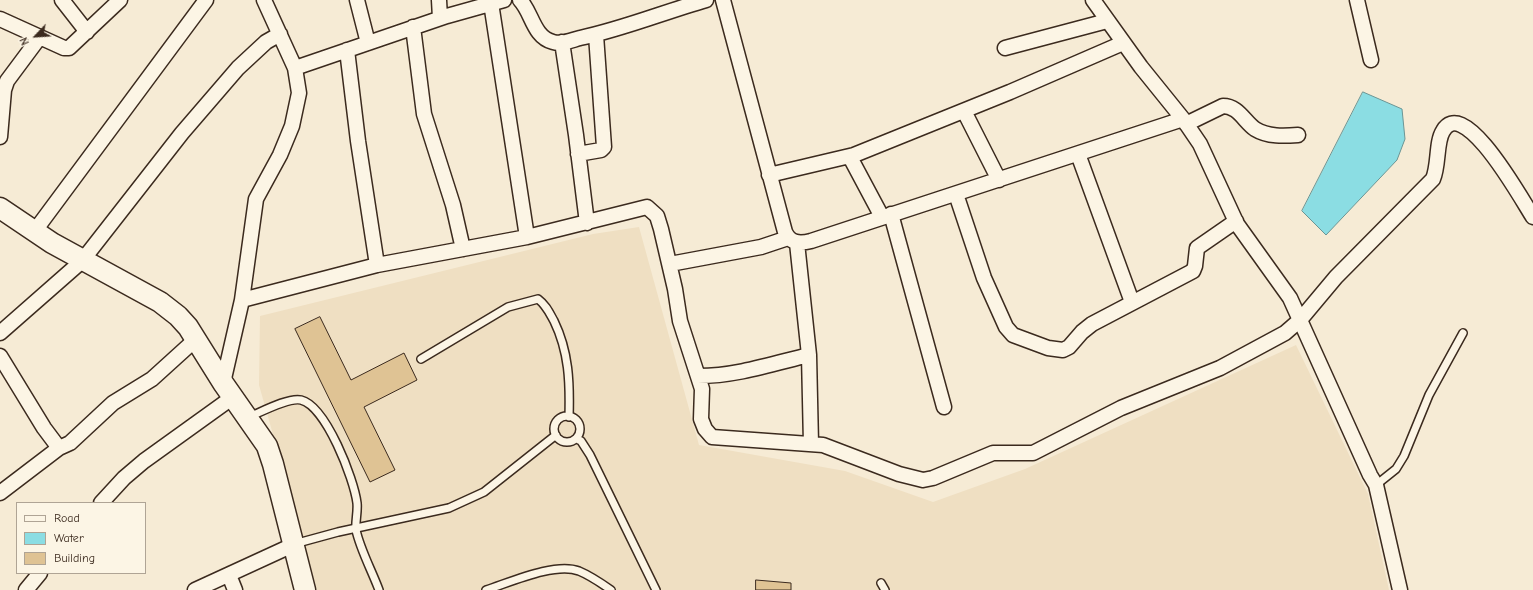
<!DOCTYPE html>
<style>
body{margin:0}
#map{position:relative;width:1533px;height:590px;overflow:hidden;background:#f6ebd5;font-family:"Comic Neue",sans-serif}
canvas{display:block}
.legend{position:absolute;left:16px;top:502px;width:130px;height:72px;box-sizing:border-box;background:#fcf5e5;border:1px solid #afa495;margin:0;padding:5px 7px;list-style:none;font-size:12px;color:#3b2a1e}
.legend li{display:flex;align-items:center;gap:8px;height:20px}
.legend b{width:20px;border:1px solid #afa495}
.north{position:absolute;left:16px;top:16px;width:40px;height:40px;-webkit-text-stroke:3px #fcf5e5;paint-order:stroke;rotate:245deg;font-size:11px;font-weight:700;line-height:16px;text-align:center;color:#3b2a1e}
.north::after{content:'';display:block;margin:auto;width:14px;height:18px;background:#3b2a1e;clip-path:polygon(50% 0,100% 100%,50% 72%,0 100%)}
</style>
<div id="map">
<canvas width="1533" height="590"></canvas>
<ul class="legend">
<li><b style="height:5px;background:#fcf5e5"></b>Road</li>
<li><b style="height:11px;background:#8bdde3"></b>Water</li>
<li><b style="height:11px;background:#dfc394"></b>Building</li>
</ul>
<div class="north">N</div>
</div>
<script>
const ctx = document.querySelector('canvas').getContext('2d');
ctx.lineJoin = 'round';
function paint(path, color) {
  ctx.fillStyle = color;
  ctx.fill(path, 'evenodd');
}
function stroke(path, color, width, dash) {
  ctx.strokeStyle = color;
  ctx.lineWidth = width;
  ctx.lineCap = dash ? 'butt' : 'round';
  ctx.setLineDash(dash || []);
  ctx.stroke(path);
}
const built = new Path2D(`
 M639 227 699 445 845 471 933 502 1025 469 1296 345 1368 494 1389 590H317L259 385 260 316 593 234Z`);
const water = new Path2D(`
 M1363 92 1402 109 1405 139 1397 160 1326 235 1302 211Z`);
const building = new Path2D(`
 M320 317 351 380 404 353 417 380 364 407 395 470 370 482 295 329Z
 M756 580 791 583V590H756Z`);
const lane = new Path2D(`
 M421 359 508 307 538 299C546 305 549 312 554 321 569 352 570 382 569 417
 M554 429a13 13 0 1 1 26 0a13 13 0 1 1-26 0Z
 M249 417C261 412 289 397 301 400 326 406 354 479 357 503 358 512 355 522 356 530 360 549 372 571 379 590
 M577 439 581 441 590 455 656 590
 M1376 485 1396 469 1404 456 1429 395 1463 333
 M294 544 338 532 449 508 484 492 556 435
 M881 583 885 590
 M486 590C511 582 555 562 579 571 591 576 601 583 611 590`);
const street = new Path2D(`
 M62 0 87 32
 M357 0 368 43
 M439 0 440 18
 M520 0C532 12 533 37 553 42 561 45 572 40 580 38 623 29 664 12 706 0
 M723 0 785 232C790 243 799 244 811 241L1183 119
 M1093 0 1141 67 1183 119 1200 144 1237 224 1290 298 1370 475 1376 485 1400 590
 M1357 0 1371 60
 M491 3 527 237
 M0 19 64 48H69L120 0
 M413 27 424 114 453 205 463 249
 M562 42 576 135 587 223
 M1005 48 1107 21
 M347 50 358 141 377 265
 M295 68 447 16 504 0
 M964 111 999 180
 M1186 124 1223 106C1238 106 1244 121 1255 129 1268 137 1284 136 1298 135
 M0 137 4 90 7 81 39 38
 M578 154 601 150 604 147 596 35
 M1078 154 1132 302
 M850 157 882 217
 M769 175 854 155 1010 92 1123 43
 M956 194 984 278 1006 327 1013 335 1048 348 1063 350 1069 347 1082 332 1092 324 1193 271 1195 266 1197 248 1236 221
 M891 214 944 407
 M34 232 206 0
 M797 243 809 355 811 444
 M670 264 761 247 788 238
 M242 300 377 265 527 237 647 207 657 216 661 229 675 289 680 321 702 389 701 419 705 429 712 437 823 445 899 474 923 480 933 478 993 453H1033L1121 408 1220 368 1285 333 1300 320 1336 277 1433 179C1439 165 1436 142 1443 131 1464 94 1523 202 1533 217
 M0 333 82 261 182 133 238 68 266 42 280 34
 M0 356 44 428 59 448
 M698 376C736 376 772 364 809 355
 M223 383 242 300 256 199 280 155 292 126 299 93 295 68 264 0
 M0 493 59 448 70 443 113 403 152 379 195 340
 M101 503 124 478 144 461 233 397
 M229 575 235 590
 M26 590 40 573
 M195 590 293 545`);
const secondary = new Path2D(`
 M0 208 52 243 160 302 178 316 188 327 223 383 267 446 273 464 305 590`);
paint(built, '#efdfc2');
paint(water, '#8bdde3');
stroke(water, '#6b9594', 1);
paint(building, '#dfc394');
stroke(building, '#3b2a1e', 1);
stroke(lane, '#3b2a1e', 10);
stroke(street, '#3b2a1e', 17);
stroke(secondary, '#3b2a1e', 23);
stroke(lane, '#fcf5e5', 7);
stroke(street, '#fcf5e5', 14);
stroke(secondary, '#fcf5e5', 20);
</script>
